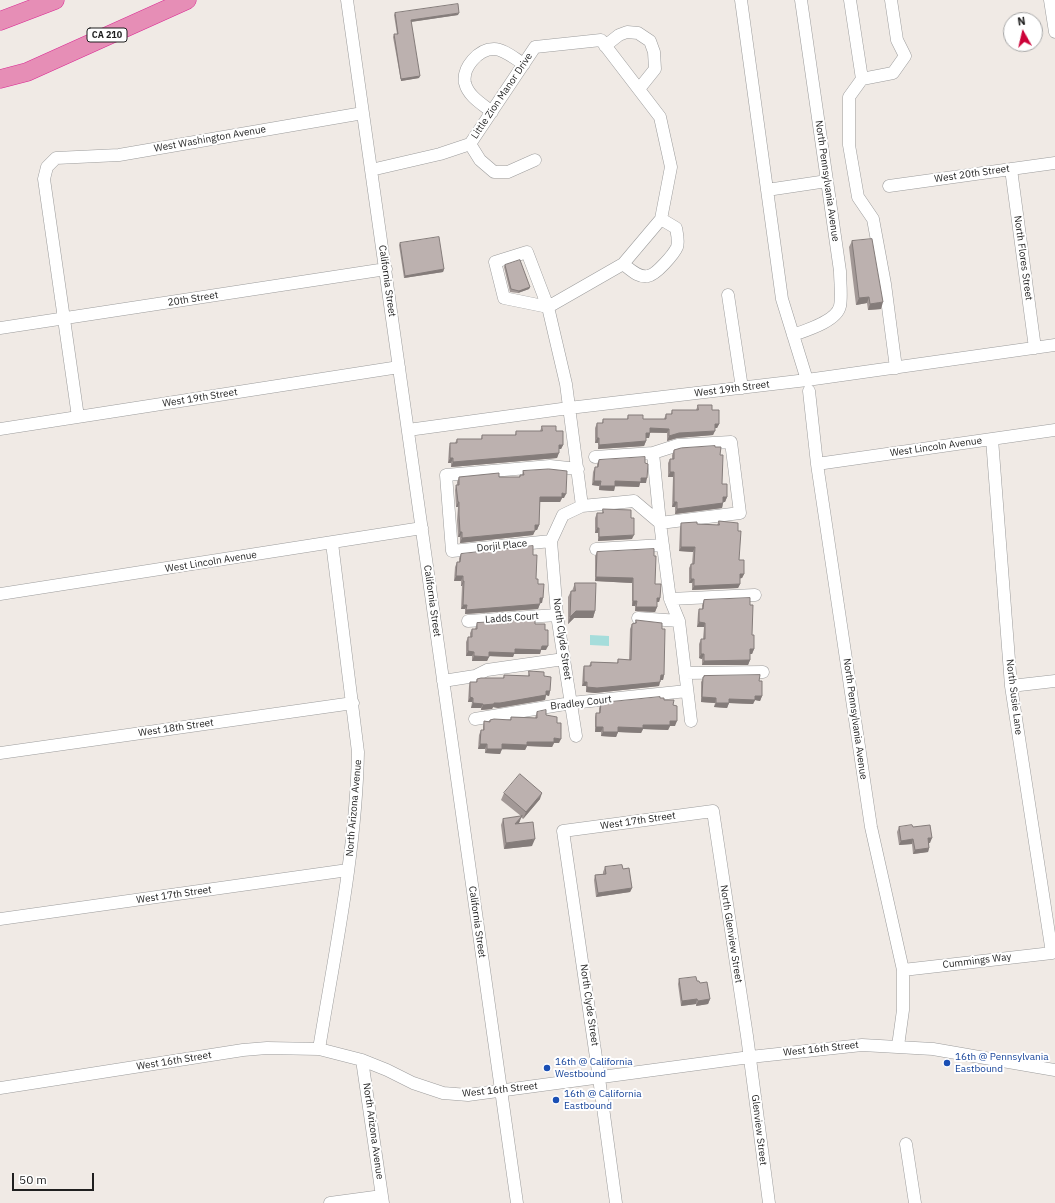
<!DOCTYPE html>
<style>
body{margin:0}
#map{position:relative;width:1055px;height:1203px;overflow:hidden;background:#f0eae5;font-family:"IBM Plex Sans",sans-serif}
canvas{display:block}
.north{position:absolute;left:1003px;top:12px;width:40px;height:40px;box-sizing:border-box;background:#fff;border:1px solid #a5a5a5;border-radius:50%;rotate:352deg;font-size:11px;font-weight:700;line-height:16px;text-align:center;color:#1f1f1f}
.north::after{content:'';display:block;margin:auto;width:14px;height:18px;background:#cc0238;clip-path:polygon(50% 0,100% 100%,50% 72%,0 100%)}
.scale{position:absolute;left:12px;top:1173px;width:82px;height:18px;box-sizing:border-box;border:2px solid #1f1f1f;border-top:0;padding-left:5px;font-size:12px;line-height:14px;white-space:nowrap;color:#1f1f1f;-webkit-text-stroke:3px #fff;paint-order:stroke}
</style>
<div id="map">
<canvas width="1055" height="1203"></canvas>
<div class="north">N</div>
<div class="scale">50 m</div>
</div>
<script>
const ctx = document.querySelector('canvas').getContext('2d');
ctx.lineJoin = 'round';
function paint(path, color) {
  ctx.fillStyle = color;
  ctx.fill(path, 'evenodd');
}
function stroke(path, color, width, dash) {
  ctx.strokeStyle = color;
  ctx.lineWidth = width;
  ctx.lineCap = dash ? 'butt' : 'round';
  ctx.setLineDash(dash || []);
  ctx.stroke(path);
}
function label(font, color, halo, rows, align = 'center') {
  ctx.font = font + ' "IBM Plex Sans",sans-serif';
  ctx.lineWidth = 4;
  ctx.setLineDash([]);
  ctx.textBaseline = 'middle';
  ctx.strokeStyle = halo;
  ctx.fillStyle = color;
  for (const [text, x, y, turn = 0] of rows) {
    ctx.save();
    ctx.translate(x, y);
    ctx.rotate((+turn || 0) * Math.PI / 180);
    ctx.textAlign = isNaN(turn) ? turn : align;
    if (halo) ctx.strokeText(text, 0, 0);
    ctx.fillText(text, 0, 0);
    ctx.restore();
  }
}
const water = new Path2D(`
 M590 635 609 636V646L590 645Z`);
const minor = new Path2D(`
 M347 0 517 1203
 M741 0 782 299 807 380
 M850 0 862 79
 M891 0 897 40 905 56 893 73 862 79 849 97V145L858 197 873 219 885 284 896 368
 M1050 0 1055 32
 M605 46 619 35 627 32 638 33 650 41 654 52 655 69 639 89
 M492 112C482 104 468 96 465 83 462 68 478 49 494 49 504 49 515 59 524 64
 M470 144 480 160 494 172H508L535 160
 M1011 169 1035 348
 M371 170 440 154 470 144 535 47 601 40 660 117 671 167 661 219 623 264 548 307 504 298 495 262 527 252 548 307 566 384 582 506
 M889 186 1055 163
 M767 190 827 181
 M623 264C630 269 638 278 648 276 656 275 674 254 677 247 679 241 677 234 676 228L661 219
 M728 295 742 388
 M0 328 386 269
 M793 335C807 330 837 321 840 306 842 296 840 281 840 271L801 0
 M809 391 817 464 871 827 903 970V1010L898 1046
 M78 417 44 179 47 167 56 158 119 155 363 113
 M0 429 399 367
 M408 430 569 408 807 380 1055 345
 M595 457 653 453 678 445 731 442 740 513 660 523 653 453
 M817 464 1055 430
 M551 541 452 551 446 475 550 466 578 469
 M596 549 663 545
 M0 594 422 528
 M670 599 755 595
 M638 618 679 621
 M468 621 557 615
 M685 673 763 672
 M443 681 475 676 487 670 564 659
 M1011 686 1055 681
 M475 719 571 703 687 691
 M576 736 557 615 551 541 563 515 582 506 634 501 660 523 670 599 679 621 691 721
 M0 753 353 703
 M0 919 348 870
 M903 970 1052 953 1011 686 992 439
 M319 1049C335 951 356 852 358 752L332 543
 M362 1060 383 1203
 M0 1088 243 1050 267 1048 319 1049 362 1060 387 1070 413 1083 443 1093 468 1095 750 1057 862 1045 933 1049 1055 1070
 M906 1144 915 1203
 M330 1203 382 1196
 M616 1203 599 1078 563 831 713 811 747 1036 769 1203`);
const highway = new Path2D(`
 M0 21 55 0
 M0 79 27 72 187 0`);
const wall = new Path2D(`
 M395 13 458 15 411 22 419 78 401 81 393 37 394 34H397L394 15Z
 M852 241 881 309 868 310 867 303 856 305 849 247Z
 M400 243 444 269 443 272 404 278 399 245Z
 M505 265 530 287 529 289 518 293 510 292 504 267Z
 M698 405 712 410 719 424 717 428H715L713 435 677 438 667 441V433H650L649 438H646V441L644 446 598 449V443H595V428L597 423H602L603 419H627L628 415 643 419H664L666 414H671L672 410H696Z
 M542 426 556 431 563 445 561 449H559L557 458 451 467V463H448L449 448 450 443H455L457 439H481L482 435H515L516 431H540Z
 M715 447 720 455 722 484 727 497 725 502H723L722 508 675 514V507H672L673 477H668V463L670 459H672V455L674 450Z
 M599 460 646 483H640L639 487 615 486 614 491 599 490V486L592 485 593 472 595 467H597V464Z
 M523 471 564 498H562L560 502H540L539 525 537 530H535L533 535 460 543V537H458L457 520 458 507H456L455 490 456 485H457V482L459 477H519L520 475H522Z
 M603 509 631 518 632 539 598 541V533H595V518L597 513H602Z
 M719 521 738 531 739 560 744 574 742 578H740V584L738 588 692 590V583H689V568L691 564H692L693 552 679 551 680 528 681 523 717 525Z
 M597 552 654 556 655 584 660 598 659 602H657V607L655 612 635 611V606H632V583L595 581V556Z
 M461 554 533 555 536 579 542 603H540L538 609 465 614V609H461L462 586H461V581H454L455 567 457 562H459V558Z
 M575 583 595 611 593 618H574L568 624V597L571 591H572Z
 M704 600 750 605 752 635 754 649 752 654H750V660L748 665H702V659L699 658V644L701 639H703L704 627H697L698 613 699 609H702V605Z
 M636 620 662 629 664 675 663 680H660L659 686 595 693 586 692V686H582L583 670 584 666H589L591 662 617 663 618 659 629 660 630 629 632 624 635 623Z
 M477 623 535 624 545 630 546 650H541L540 654H514L513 657 489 656 487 661H472V656H466V642L468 637H470V633L472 629H475Z
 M529 671 544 676 550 691 549 696 546 695 545 700 498 708 493 707 492 709 481 710V708H471L472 702H468L469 686 470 682H476L477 679 503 678 504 675 528 676Z
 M704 676 759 681 762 696 760 701 755 700 753 704 729 703 727 708 714 707 715 703 701 702V682Z
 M660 698 664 700 673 705 675 726H670L668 730 643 729 641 733 618 732 616 737 601 736V732H595V717L596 713H599V708L601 703Z
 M537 712 546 715 557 723 559 743H554L552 747 527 746 525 750 502 749 500 754 485 753V749H478L479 735 481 730H483V726L484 721H489L490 720H510L511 717 535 718Z
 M504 793 540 799 523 819 521 817 519 823 532 846 504 849 501 825 503 819 521 816 501 800Z
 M899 827H913L930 843H929V848L928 852 913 854 912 844 899 845 897 832Z
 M605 867 623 869 632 888 630 892 596 897 594 880 595 875 603 874V872Z
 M679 979 697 981 700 983 710 999 708 1004 696 1006V1004L681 1006 678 984Z`);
const shadedWall = new Path2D(`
 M459 13 458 15 410 22 411 20Z
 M420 76 419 78 401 81V79Z
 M444 269 443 272 404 278 405 276Z
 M530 287 529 289 518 293 519 291Z
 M869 297 867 303 856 305 859 298Z
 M883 302 881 309 868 310 870 304Z
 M715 424H719L717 428H714Z
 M650 428 669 429 667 433 649 432Z
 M715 431 713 435 677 438 667 441 669 436 679 433Z
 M646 433H650L649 438H644Z
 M597 438H599L598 443H595Z
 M646 441 644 446 598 449 599 445Z
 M559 445H563L561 449H558Z
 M559 453 557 458 451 467 453 462Z
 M450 458H453L451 463H448Z
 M670 472H674L673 477H668Z
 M641 478H647L646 483H640L639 487 614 486 615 481Z
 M594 481H601L599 486 592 485Z
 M600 486H615L614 491 599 490Z
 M562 493 566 494 564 498H562L560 502H538L540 497Z
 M723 497H727L725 502H722Z
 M458 502H459L458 507H456Z
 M674 502H677L675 507H672Z
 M723 503 722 508 675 514 677 509Z
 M535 525H539L537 530H533Z
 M597 528H599L598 533H595Z
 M535 531 533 535 460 543 462 538Z
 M460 532H462L460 537H458Z
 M634 535 632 539 598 541 599 537Z
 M681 547H695L693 552 679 551Z
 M740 574H744L742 578 738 579Z
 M456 576H463L461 581H454Z
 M596 577 633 578 632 583 595 581Z
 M691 579H694L692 583H689Z
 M463 581H464L462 586H461Z
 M740 584 738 588 692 590 694 586Z
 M540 598H543L542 603H538Z
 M657 598H660L659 602H655Z
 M633 601H637L635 606H632Z
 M540 604 538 609 465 614 466 610Z
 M463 605H467L465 609H461Z
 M636 607H657L655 612 635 611Z
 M576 611H595L593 618H574L568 624 570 617Z
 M699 622 705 623 704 627H697Z
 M542 646H548L546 650H541L540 654H514L513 657 488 656 489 652Z
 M750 649H754L752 654H749Z
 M468 651 474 652 472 656H466Z
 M701 654H704L702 659 699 658Z
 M474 656 489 657 487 661H472Z
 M750 660 748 665H702L704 661Z
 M661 675H664L663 680H659Z
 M584 682H587L586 686H582Z
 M660 682 659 686 595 693 586 692 587 687Z
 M546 691H550L549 696 546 695 545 700 498 708 493 707 492 709 481 710 483 705Z
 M755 696H762L760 701 755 700 753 704 729 703 727 708 714 707 716 703 729 699Z
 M470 697 473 698 472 702H468Z
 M702 697 716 698 715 703 701 702Z
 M473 703 483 704 481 708H471Z
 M670 721H677L675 726H670L668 730 643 729 641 733 618 732 616 737 601 736 603 732 618 727Z
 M596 727H603L601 732H595Z
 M554 738 561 739 559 743H554L552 747 527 746 525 750 500 749 502 744Z
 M480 744H487L485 749H478Z
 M487 749H502L500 754 485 753Z
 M542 793 540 799 523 819 526 812Z
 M522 816 519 823 515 824Z
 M928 838H932L930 843H927Z
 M535 839 532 846 504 849 506 843Z
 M913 839 912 844 899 845 901 841Z
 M929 848 928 852 913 854 915 850Z
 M632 888 630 892 596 897 598 893Z
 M697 999 696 1004 681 1006 682 1001Z
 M710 999 708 1004 696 1006 698 1001Z`);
const building = new Path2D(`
 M458 4 459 13 411 20 420 76 401 79 394 34H398L395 13Z
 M439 237 444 269 405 276 400 243Z
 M872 239 883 302 870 304 869 297 859 298 852 241Z
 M520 260 530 287 519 291 511 289 505 265Z
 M698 405H712V410H719V424H715V431L679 433 669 436V429L650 428V433H646V441L599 445V438H597V423H603V419H628V415H643V419H666V414H672V410H698Z
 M542 426H556V431H563V445H559V453L453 462V458H450V443H457V439H482V435H516V431H542Z
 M715 446V447H721L720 455H723L722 484H727V497H723V503L677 509V502H674V472H670V459H674V450L681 448Z
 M645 457V463L648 464 647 478H641V482L615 481V486H600L601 481H594L595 467H598L599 460Z
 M549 469 567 471 566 494 562 493V497H540L539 525H535V531L462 538V532H460L459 515V502H458L456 485H459V477L499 473V477H520V475H524L523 471Z
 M603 509 631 510V518H634V535L599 537V528H597V513H603Z
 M719 521 738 523V531H741L739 560H744V574H740V584L694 586V579H691V564H694L695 547H681V523L697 522V524L719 525Z
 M533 546V555H537L536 579H538V584H544L543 598H540V604L466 610 467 605H463L464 581H463V576H456L457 562H460L461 554Z
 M654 549V556H656L655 584H661L660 598H657V607H636L637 601H633V578L596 577 597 552Z
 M575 583H596L595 611H576L570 617 571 591H575Z
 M750 598V605H753L752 635H754V649H750V660L704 661V654H701V639H705V623L699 622V609H703L704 600Z
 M535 620V624H545V630H548V646H542L541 650 515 649V653L489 652V657L474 656V652L468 651V637H472V629H477V623Z
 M636 620 662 623V629H665L664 675H661L660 682 597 688 587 687V682H584V666H591V662L618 663V659L631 660 632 624 636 623Z
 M529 671 544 672V676L551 677 550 691H546V695L500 703H494V704L483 705V704L473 703V698L470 697V682H477V679L481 678H504V675L529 676Z
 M760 675 759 681H762V696H755V700L729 699V703H716V698L702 697 703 677H704V676Z
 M660 697V698H664V700H674L673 705 677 706V721H670V725H643V728L618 727V732H603V727H596V713H600L601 703Z
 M546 710V715L557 717V723H561V739L554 738V742H527V745L502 744V749H487V744H480L481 730H484V721L490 722V720L494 719 511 720V717L537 718V712Z
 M520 774 542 793 526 812 504 793Z
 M522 816 515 824 533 822 535 839 506 843 503 819Z
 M912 825 913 827 930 825 932 838H928L929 848 915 850 913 839 901 841 899 827Z
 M622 865 623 869 629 868 632 888 598 893 595 875 606 874 605 867Z
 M696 977 697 981H699L700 983 707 982 710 999 698 1001 697 999 682 1001 679 979Z`);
const markers = [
 [947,1063,4,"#1a4fb4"],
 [547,1068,4,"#1a4fb4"],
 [556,1100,4,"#1a4fb4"]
];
const shields = [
 [107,35,40]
];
const shieldNames = [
 ["CA 210",107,35]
];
const streetNames = [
 ["Little Zion Manor Drive",502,96,-56],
 ["West Washington Avenue",210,139,-10],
 ["West 20th Street",972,174,-8],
 ["North Pennsylvania Avenue",827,181,82],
 ["North Flores Street",1023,258,82],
 ["California Street",387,281,82],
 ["20th Street",193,299,-9],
 ["West 19th Street",732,389,-7],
 ["West 19th Street",200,398,-9],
 ["West Lincoln Avenue",936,447,-8],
 ["Dorjil Place",502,546,-6],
 ["West Lincoln Avenue",211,562,-9],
 ["California Street",432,601,82],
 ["Ladds Court",512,618,-4],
 ["North Clyde Street",562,639,82],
 ["North Susie Lane",1014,697,83],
 ["Bradley Court",581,703,-7],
 ["North Pennsylvania Avenue",855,719,82],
 ["West 18th Street",176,728,-8],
 ["North Arizona Avenue",354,808,-85],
 ["West 17th Street",638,821,-8],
 ["West 17th Street",174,895,-8],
 ["California Street",477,922,82],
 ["North Glenview Street",731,934,81],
 ["Cummings Way",977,961,-7],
 ["North Clyde Street",589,1005,82],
 ["West 16th Street",821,1049,-6],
 ["West 16th Street",174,1061,-9],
 ["West 16th Street",500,1090,-6],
 ["Glenview Street",759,1130,83],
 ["North Arizona Avenue",373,1131,82]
];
const transitNames = [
 ["16th @ Pennsylvania",955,1057],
 ["Eastbound",955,1069],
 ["16th @ California",555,1062],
 ["Westbound",555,1074],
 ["16th @ California",564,1094],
 ["Eastbound",564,1106]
];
paint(water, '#a6dddb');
stroke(minor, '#9c9c9c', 13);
stroke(highway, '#d92793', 19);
stroke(minor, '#fff', 12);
stroke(highway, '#e68eb6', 18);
paint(wall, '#a29896');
paint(shadedWall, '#847c7a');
paint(building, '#bcb1af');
stroke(building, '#847c7a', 1);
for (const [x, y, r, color] of markers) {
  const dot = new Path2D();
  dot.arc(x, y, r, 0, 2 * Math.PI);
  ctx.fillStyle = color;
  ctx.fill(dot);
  stroke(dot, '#fff', 1.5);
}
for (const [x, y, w] of shields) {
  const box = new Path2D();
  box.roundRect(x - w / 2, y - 7, w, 14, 3);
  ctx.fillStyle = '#fff';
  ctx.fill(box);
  stroke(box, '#1f1f1f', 1);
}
label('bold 9px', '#1f1f1f', null, shieldNames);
label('10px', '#1f1f1f', '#fff', streetNames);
label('10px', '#164399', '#fff', transitNames, 'left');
</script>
